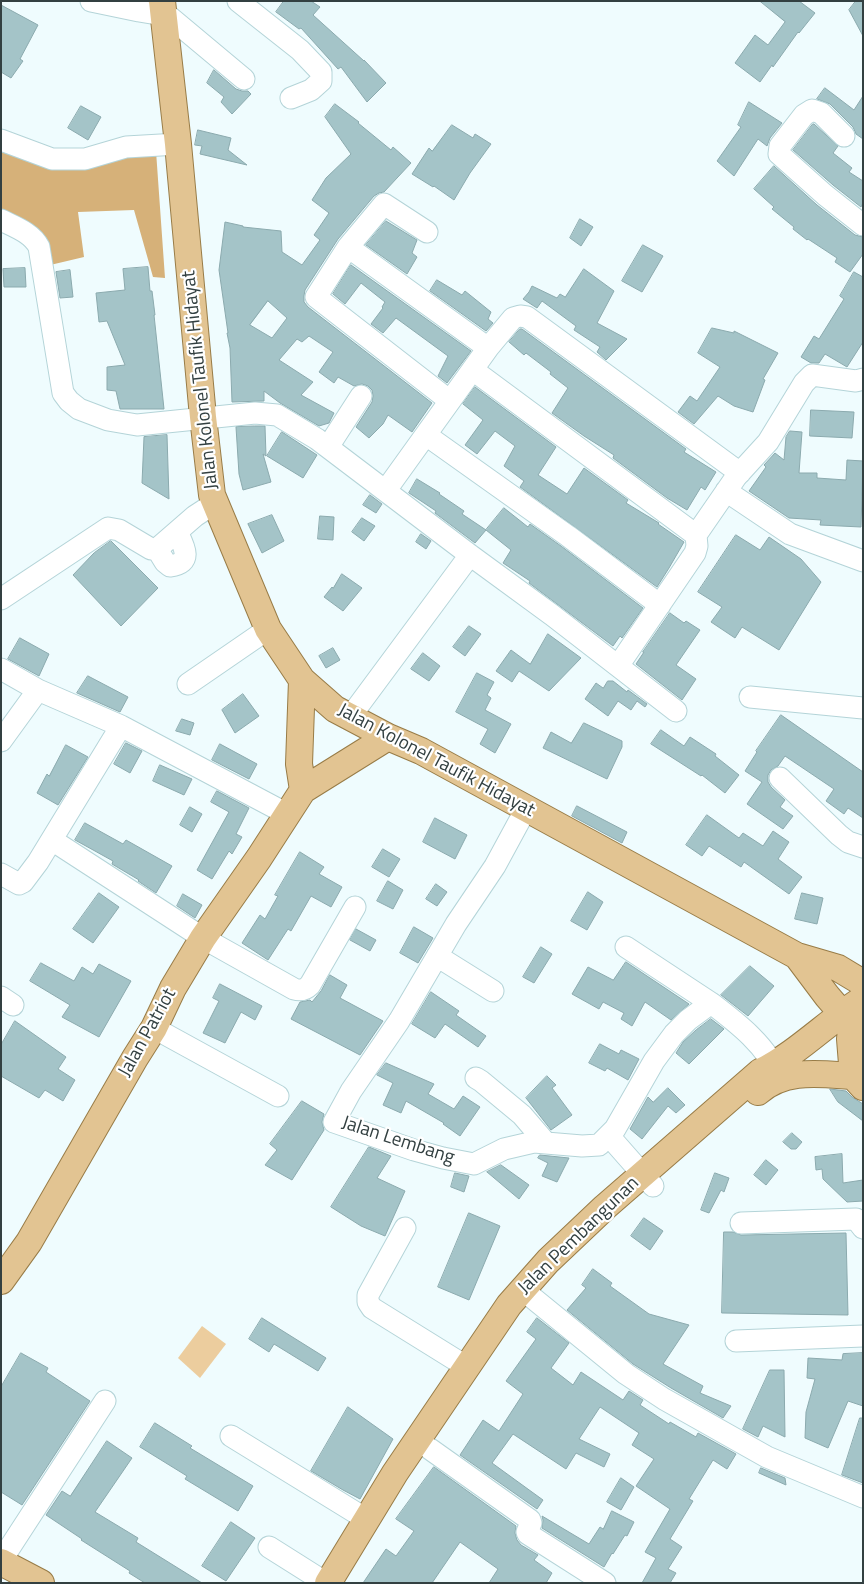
<!DOCTYPE html>
<style>
body{margin:0}
#map{position:relative;width:864px;height:1584px;overflow:hidden;background:#effcfe;font-family:"Titillium Web",sans-serif}
canvas{display:block}
.frame{position:absolute;inset:0;border:2px solid #334041;pointer-events:none}
</style>
<div id="map">
<canvas width="864" height="1584"></canvas>
<div class="frame"></div>
</div>
<script>
const ctx = document.querySelector('canvas').getContext('2d');
ctx.lineJoin = 'round';
function paint(path, color) {
  ctx.fillStyle = color;
  ctx.fill(path, 'evenodd');
}
function stroke(path, color, width, dash) {
  ctx.strokeStyle = color;
  ctx.lineWidth = width;
  ctx.lineCap = dash ? 'butt' : 'round';
  ctx.setLineDash(dash || []);
  ctx.stroke(path);
}
function label(font, color, halo, rows, align = 'center') {
  ctx.font = font + ' "Titillium Web",sans-serif';
  ctx.lineWidth = 4.5;
  ctx.setLineDash([]);
  ctx.textBaseline = 'middle';
  ctx.strokeStyle = halo;
  ctx.fillStyle = color;
  for (const [text, x, y, turn = 0] of rows) {
    ctx.save();
    ctx.translate(x, y);
    ctx.rotate((+turn || 0) * Math.PI / 180);
    ctx.textAlign = isNaN(turn) ? turn : align;
    if (halo) ctx.strokeText(text, 0, 0);
    ctx.fillText(text, 0, 0);
    ctx.restore();
  }
}
const green = new Path2D(`
 M202 1326 226 1344 200 1378 178 1358Z`);
const forest = new Path2D(`
 M1 140 27 151H156L165 278 153 277 134 210 78 212 84 257 46 266 1 216Z`);
const building = new Path2D(`
 M284 1H311L320 7 313 15 364 61V60L386 83 367 102 341 67 338 69 301 28 299 29 276 12Z
 M760 1H799L815 13 799 33 798 32 773 67 772 65 760 82 735 63 755 35 768 45 785 22Z
 M856 1H863V36L849 10Z
 M1 5 38 25 20 59 23 61 11 78 1 72Z
 M214 70 236 89 242 91H248L251 94 232 114 221 102 224 97 207 83Z
 M825 88 854 110 863 96V139L856 134 853 127 830 104 817 99Z
 M749 102 782 123 770 138 767 146 758 139 734 176 717 161 741 127 738 125Z
 M335 104 359 122 358 123 391 150 393 147 411 163 384 192 379 193 374 196 338 239 305 290 304 296V302L308 307 432 403 412 432 388 415 383 424 369 438 356 427 372 402 373 396 372 390 368 386 362 384 354 386 338 377 334 383 319 372 333 352 309 336 302 342 297 339 279 360 313 382 301 395 334 413 329 423 319 426 280 403 264 391V401L232 402 230 348 227 333H228L219 270 225 222 243 226V227L281 231 282 252 302 265 320 240 314 235 329 213 312 200 326 178 351 154 325 117ZM268 301 287 318 272 338 250 325Z
 M81 106 101 117 88 140 68 128Z
 M813 124H814L838 146 833 153 852 168 849 172 863 181V203L861 207 833 185 793 150Z
 M452 125 473 138 475 134 491 144 470 173 454 200 434 186 433 187 412 174 429 148 432 151Z
 M198 130 231 138 228 150 247 165 200 154 202 146 195 145Z
 M774 166 817 205 855 235 863 237V254L850 272 835 262 837 258 808 239 807 240 793 229 794 227 772 209 774 207 754 189Z
 M580 219 593 227 581 246 570 238Z
 M386 221 417 240 412 253 417 257 407 274 366 245Z
 M643 245 663 256 642 292 622 281Z
 M351 265 471 351 447 383 438 376 448 356 396 318 383 333 371 324 383 308 382 307 385 302 361 283 345 304 333 294Z
 M148 267 150 291H152L155 315H154L164 409H120L116 391 107 390V367L125 365 107 321 99 322 96 293 125 290 123 269Z
 M25 268 26 287H4L3 269Z
 M584 269 614 291 597 323 627 339 606 360 597 352 600 347 574 330 576 326 542 301 537 308 523 299 529 292 532 286 557 298 560 294 565 297Z
 M70 270 73 297 60 298 56 272Z
 M854 272 863 277V342L847 367 825 354 819 363H811L801 357 814 336 819 339 844 299 840 296Z
 M437 280 462 295 465 291 491 312 488 319 493 323 486 331 430 291Z
 M712 328 734 333V331L778 353 763 379 765 380 753 412 734 406 718 396 694 424 678 412 690 396 697 401 720 367 698 353Z
 M520 329H522L686 449 684 452 716 472 705 490 701 487 687 510 667 498 613 458 614 455 584 436 552 413 568 388 550 374 551 372 526 353 524 355 509 342Z
 M475 387 556 447 538 475 567 494 584 468 628 500 626 503 659 523 658 524 684 542 669 568 657 587 520 487 524 481 504 466 515 446 495 431 477 454 465 445 483 420 463 404Z
 M811 410 854 412 852 438 810 436Z
 M255 426H265L266 456 263 454 271 482 243 490 239 474 236 427Z
 M790 431 802 432 799 473H817V478L846 480 847 460 863 461 861 527 820 525 821 520 789 518 749 491 766 467 764 465 775 453 784 460 786 437Z
 M282 432 317 455 303 478 267 456Z
 M167 435 169 499 142 483 144 437Z
 M417 479 440 493 439 494 464 511 462 514 486 530 475 543 435 513 436 511 409 493Z
 M370 495 382 504 376 513 363 505Z
 M504 508 528 527 530 524 561 546 643 608 622 638 620 636 613 646 529 583 530 581 503 563 511 550 486 530Z
 M272 515 284 541 262 553 248 524Z
 M320 516 334 517 333 540 318 539Z
 M362 518 375 526 364 541 352 532Z
 M421 534 431 541 426 549 416 542Z
 M736 535 760 550 769 537 801 559 821 582 779 650 742 627 735 638 711 622 722 607 698 592Z
 M111 541 158 588 121 626 73 575 94 553Z
 M342 574 362 588 343 611 324 597 332 587 333 588Z
 M670 613 684 623 686 621 700 630 676 665 696 679 682 700 636 664 644 652H643Z
 M469 626 481 634 465 656 453 647Z
 M548 634 581 658 549 691 519 671 512 682 496 671 511 650 530 664Z
 M20 638 49 654 39 676 8 659Z
 M333 648 340 660 326 668 319 656Z
 M423 653 440 666 429 681 411 669Z
 M477 673 494 682 487 695 491 698 485 710 511 724 495 753 480 744 488 729 456 712Z
 M88 676 128 697 120 712 77 693Z
 M608 681H613L627 692 628 690 647 704 645 707 637 701 631 710 618 701 608 716 585 699 596 683 603 688Z
 M243 694 259 716 235 733 222 710Z
 M781 715 863 772V818L848 808 844 814 826 801 834 789 785 756 778 766 771 770 768 775V782L771 787 785 800 780 807 793 816 783 829 747 804 762 782 745 771 757 752 756 751Z
 M182 719 194 723 190 735 176 731Z
 M584 723 622 741V747L607 779 543 748 551 732 571 743Z
 M661 730 684 746 690 737 716 754 715 756 739 775 725 793 702 775 701 776 651 744Z
 M126 743 142 751 130 773 114 764Z
 M220 744 257 764 249 779 212 760Z
 M66 745 88 757 58 805 37 793 47 774 49 776Z
 M160 765 192 779 184 795 153 781Z
 M217 791 249 808 236 834 242 837 232 854 229 851 212 879 197 870 229 812 211 802Z
 M577 806 627 832 622 843 572 816Z
 M190 807 202 814 192 832 180 825Z
 M707 815 739 838 743 833 763 846 773 831 789 842 778 859 802 877 789 894 744 862 741 867 709 846 702 856 686 845Z
 M435 818 467 835 455 859 423 842Z
 M85 823 123 844 126 840 172 866 156 893 138 881 139 880 112 864 113 861 75 840Z
 M383 849 400 859 389 877 372 867Z
 M300 852 324 867 319 874 342 887 331 907 311 896 291 931 288 929 268 960 242 943 260 915 265 919 278 896 275 895Z
 M388 881 403 890 393 909 377 901Z
 M436 884 447 892 437 906 426 899Z
 M588 892 603 902 587 930 571 921Z
 M99 893 119 907 93 943 73 929Z
 M802 893 823 898 817 924 795 919Z
 M183 894 202 905 195 918 177 906Z
 M414 927 433 938 418 963 400 953Z
 M356 929 376 940 370 951 350 940Z
 M541 947 552 954 534 983 523 977Z
 M626 962 689 1004 671 1020 645 1002 632 1026 621 1019 624 1013 603 1002 599 1009 572 994 588 967 613 980Z
 M41 963 74 981 82 967 93 974 99 964 131 981 99 1037 62 1017 70 1005 30 981Z
 M750 966 774 986 748 1016 721 995Z
 M330 975 347 985 340 998 383 1021 360 1055 291 1019 300 1002 310 1000 312 1002 321 991Z
 M220 984 262 1006 255 1020 241 1012 225 1043 203 1033 219 1001 213 998Z
 M431 992 459 1011 456 1015 486 1036 478 1047 445 1024 435 1038 412 1024Z
 M711 1019 724 1029 689 1064 676 1053 683 1042 696 1030Z
 M15 1021 66 1057 58 1069 75 1080 63 1101 45 1090 39 1098 1 1076V1045Z
 M600 1044 619 1054 621 1050 639 1059 628 1080 607 1068 605 1071 589 1063Z
 M386 1063 434 1084 428 1094 454 1109 463 1096 480 1107 460 1136 443 1124 444 1123 406 1101 401 1113 383 1105 393 1083 377 1075Z
 M547 1076 556 1085 552 1088 572 1115 551 1130 526 1098Z
 M668 1088 685 1105 676 1113 668 1106 642 1139 630 1129 648 1097 653 1102Z
 M830 1089 846 1091 852 1097 863 1104V1121L838 1102Z
 M302 1101 324 1114 322 1122 324 1130 292 1180 265 1165 277 1150 270 1144Z
 M792 1133 802 1142 796 1149H791L783 1142Z
 M369 1147 391 1156 377 1178 405 1191 385 1236 361 1226 331 1207Z
 M842 1154 843 1183 863 1180V1201L847 1202 823 1179 822 1169 816 1170 815 1157Z
 M540 1155 569 1158 557 1182 542 1176 548 1163 538 1158Z
 M766 1160 778 1170 766 1185 754 1175Z
 M501 1165 529 1185 519 1199 487 1172Z
 M455 1173 469 1176 464 1192 451 1187Z
 M715 1173 729 1178 724 1192 721 1190 709 1213 701 1210Z
 M469 1213 500 1226 469 1300 438 1287Z
 M644 1218 663 1231 650 1250 631 1236Z
 M724 1232H733L741 1235 846 1233 848 1315 722 1313Z
 M593 1269 612 1283 610 1286 649 1314 689 1325 663 1364 703 1386 700 1393 731 1406 723 1418 671 1388 633 1364 567 1310 586 1288 582 1285Z
 M262 1318 326 1358 318 1371 274 1344 269 1352 249 1339Z
 M537 1318 569 1343 551 1368 573 1385 581 1372 623 1400 629 1391 643 1400 640 1405 669 1424 670 1422 696 1437 698 1433 736 1454 727 1469 713 1460 689 1499 693 1501 670 1539 682 1547 668 1569 676 1573 670 1583H642L656 1558 645 1552 670 1509 636 1486 654 1459 632 1445 639 1433 600 1407 579 1439 610 1454 604 1467 576 1453 566 1469 513 1434 492 1463 543 1500 537 1509 460 1455 483 1420 499 1431 523 1394 506 1381 536 1339 527 1332Z
 M21 1353 48 1368 46 1372 90 1401 22 1505 1 1492V1387Z
 M863 1353V1406L848 1401 828 1448 805 1438 806 1412 815 1379 807 1378 808 1358 842 1360 843 1354Z
 M770 1370H784L785 1437 763 1426 758 1437 743 1429Z
 M348 1407 393 1439 360 1499 343 1490 311 1471Z
 M860 1418H863V1483L842 1475Z
 M155 1423 192 1446 190 1448 253 1486 238 1511 185 1479 187 1476 140 1447Z
 M107 1441 132 1458 95 1512 138 1538 136 1542 202 1583H145L129 1573 130 1571 81 1540 82 1539 46 1515 62 1491 70 1496Z
 M434 1467 516 1526 515 1533 517 1540 521 1545 538 1555 534 1560 552 1573 546 1583H489L498 1569 460 1542 432 1583H363L386 1549 396 1556 414 1531 396 1519Z
 M761 1468 785 1478 786 1485 759 1473Z
 M621 1478 634 1487 621 1510 607 1502Z
 M612 1511 634 1522 627 1536 625 1535 613 1554 612 1553 604 1567 542 1528 543 1520 542 1516 589 1544 600 1527 603 1529Z
 M231 1522 255 1538 226 1581 202 1566Z`);
const minor = new Path2D(`
 M91 1 139 11 163 15 171 18 244 79
 M238 1 300 50 321 72V81L311 90 291 98
 M844 136 821 113 812 110 804 115 780 146 779 154 825 195 863 225
 M1 140 52 159H85L126 147 178 144
 M1 220C15 227 32 233 39 247L63 393 69 401 79 409 108 420 137 425 255 413 277 415 317 439 470 555 552 615 676 711
 M427 232 384 204 348 247 316 297 450 401
 M348 247 488 348
 M473 370 696 535
 M426 435 568 536 660 605
 M328 447 361 396
 M386 490 488 348 513 318 520 316 527 317 740 473
 M726 491 790 534 863 561
 M157 549 165 562 170 566C194 563 184 546 177 532
 M1 599 108 528 119 530 151 549H157L195 516 215 503
 M618 666 695 553 697 546 696 535 736 477 768 442 804 383 812 375 856 381 863 379
 M1 669 38 690 121 726 287 814
 M188 684 268 629
 M750 697 863 708
 M350 717 470 555
 M1 741 38 690
 M780 778 839 835 848 842 863 847
 M527 807 495 866 456 924 399 1021 351 1091 334 1122 414 1150 443 1158 474 1164 504 1149 534 1142 582 1146 599 1145 615 1129 654 1061 674 1034 688 1020 711 1003C736 1022 769 1047 779 1078
 M52 840 203 938 294 989C301 991 305 990 310 985L355 907
 M1 874 19 884 23 882 38 862 121 726
 M626 947 711 1003
 M437 956 493 991
 M1 997 13 1005
 M154 1028 278 1096
 M476 1078 481 1081 522 1115 546 1143
 M609 1136 653 1186
 M741 1223 856 1219 863 1228
 M405 1228 368 1295V1302L372 1308 467 1367
 M523 1290 626 1374 664 1399 767 1457 863 1497
 M736 1341 863 1336
 M231 1436 366 1519
 M430 1449 530 1520 531 1523 527 1532 528 1534 605 1583
 M269 1547 326 1583
 M1 1561 105 1401`);
const major = new Path2D(`
 M162 1 178 144 203 417 212 495 268 629 302 680 335 709 388 737 421 751 797 956 838 968 863 983
 M302 680 299 764 303 790
 M797 956 827 996 852 1025
 M863 999 853 1011 850 1039 853 1076 863 1087
 M758 1092C785 1068 820 1074 853 1076
 M1 1281 29 1242 135 1058 154 1028 173 988 203 938 259 858 303 790 388 737
 M1 1562 41 1583
 M328 1583 395 1473 509 1305 548 1261 605 1207 760 1072C798 1053 827 1022 863 999`);
const streetNames = [
 ["Jalan Kolonel Taufik Hidayat",201,380,-96],
 ["Jalan Kolonel Taufik Hidayat",436,761,28],
 ["Jalan Patriot",148,1033,-61],
 ["Jalan Lembang",398,1141,18],
 ["Jalan Pembangunan",579,1236,-44]
];
paint(green, '#eccd9e');
paint(forest, '#d6b179');
paint(building, '#a4c4c8');
stroke(building, '#8baaae', 1);
stroke(minor, '#b4d4d8', 23);
stroke(major, '#987c47', 28);
stroke(minor, '#fff', 21);
stroke(major, '#e2c492', 26);
label('19px', '#334041', '#fff', streetNames);
</script>
